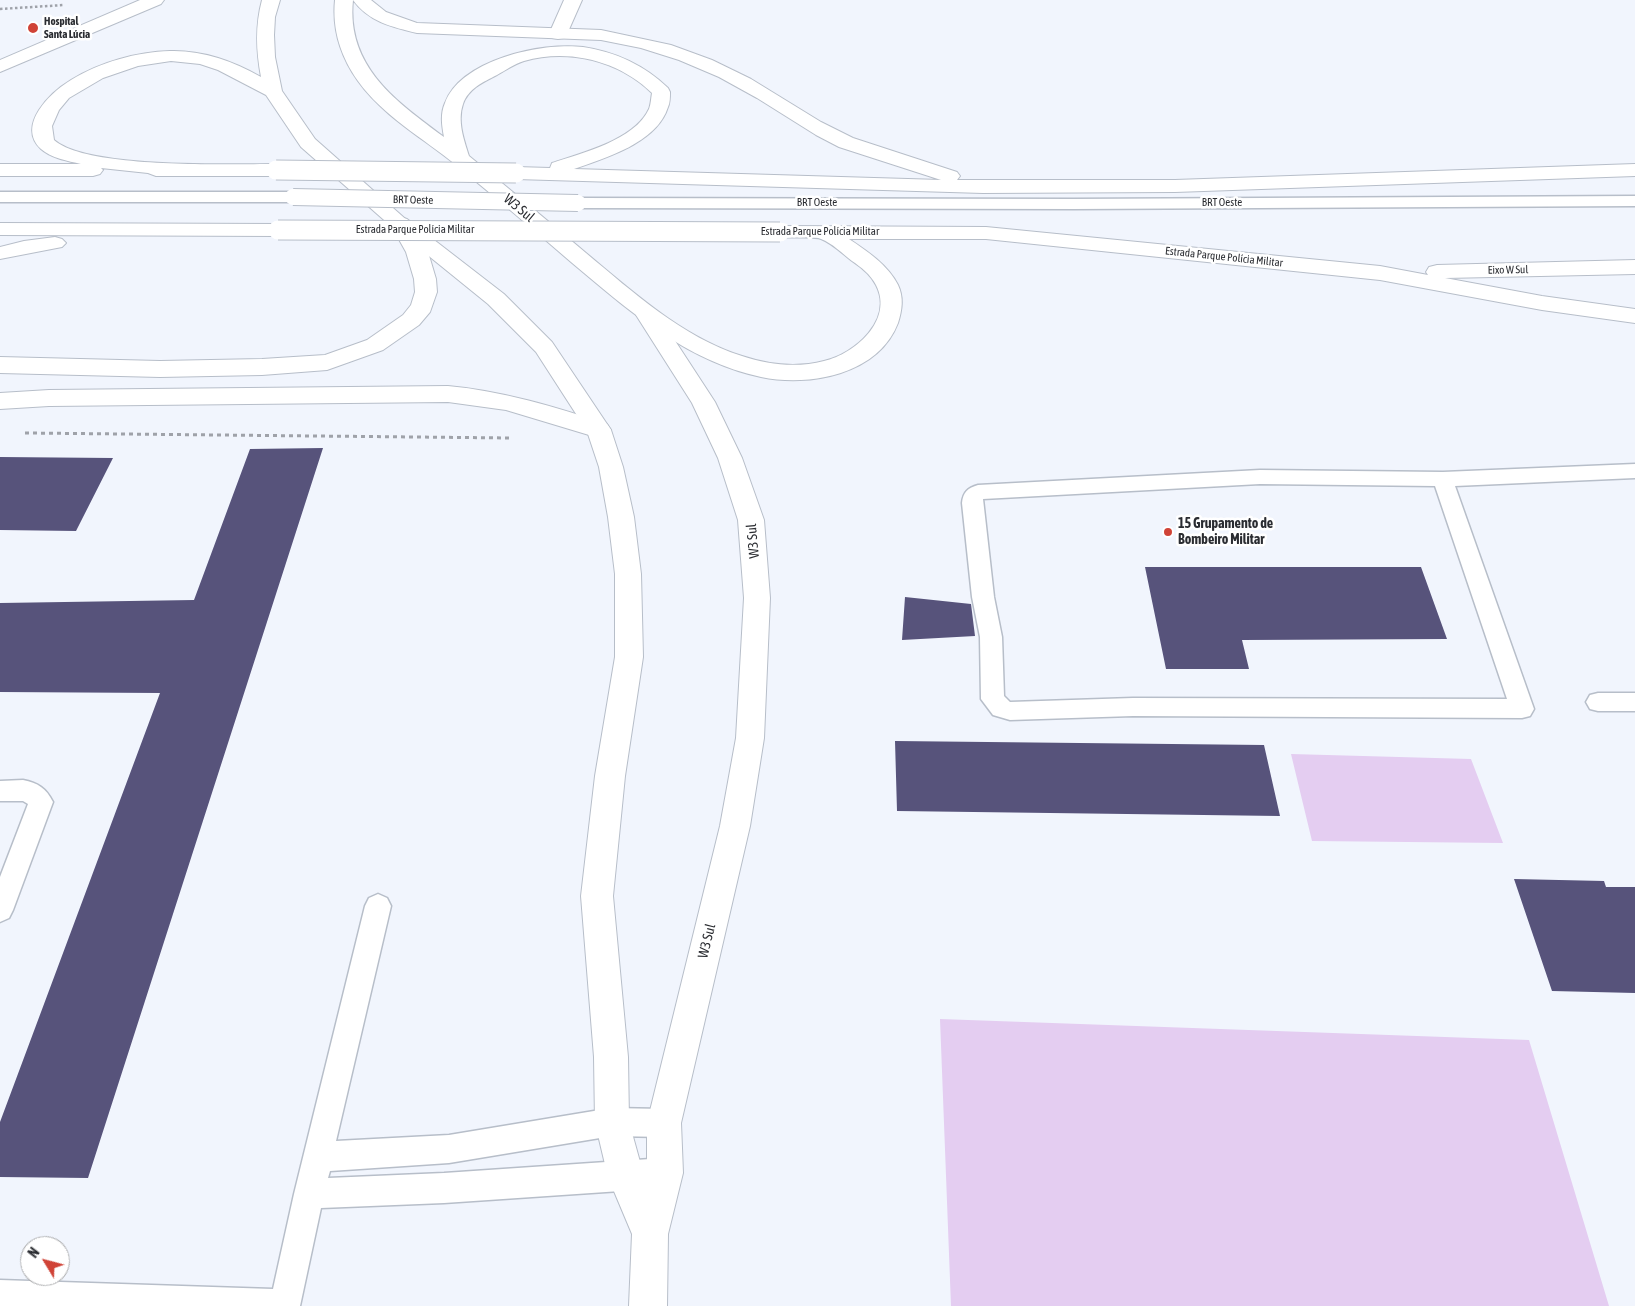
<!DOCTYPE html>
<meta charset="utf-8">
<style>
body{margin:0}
#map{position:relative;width:1635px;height:1306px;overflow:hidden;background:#f1f5fd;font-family:"Asap Condensed",sans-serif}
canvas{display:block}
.north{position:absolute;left:20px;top:1236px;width:50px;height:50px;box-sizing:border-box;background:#fff;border:1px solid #aaabad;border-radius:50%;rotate:307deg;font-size:14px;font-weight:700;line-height:20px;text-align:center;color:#2a2c31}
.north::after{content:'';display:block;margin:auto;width:18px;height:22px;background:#d04337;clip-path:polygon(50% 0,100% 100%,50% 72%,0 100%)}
</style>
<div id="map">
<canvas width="1635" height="1306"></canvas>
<div class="north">N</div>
</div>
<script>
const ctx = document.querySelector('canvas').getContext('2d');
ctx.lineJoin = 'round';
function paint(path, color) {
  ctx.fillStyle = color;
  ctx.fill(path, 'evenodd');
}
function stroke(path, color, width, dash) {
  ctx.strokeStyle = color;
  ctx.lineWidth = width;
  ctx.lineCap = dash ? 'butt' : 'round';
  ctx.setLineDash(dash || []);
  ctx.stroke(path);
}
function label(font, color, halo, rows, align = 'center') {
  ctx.font = font + ' "Asap Condensed",sans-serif';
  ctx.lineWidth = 5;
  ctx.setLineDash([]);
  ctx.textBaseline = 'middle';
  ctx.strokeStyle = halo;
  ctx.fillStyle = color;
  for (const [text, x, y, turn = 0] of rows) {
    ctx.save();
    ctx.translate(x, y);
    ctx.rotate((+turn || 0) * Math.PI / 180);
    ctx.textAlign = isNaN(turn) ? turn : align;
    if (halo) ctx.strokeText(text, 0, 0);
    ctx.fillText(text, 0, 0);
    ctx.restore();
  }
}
const green = new Path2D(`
 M1291 754 1471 759 1503 843 1312 841Z
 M940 1019 1529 1040 1609 1306H951Z`);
const building = new Path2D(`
 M323 448 88 1178 0 1177V1122L160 693 0 692V603L194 600 250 449Z
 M0 457 113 458 76 531 0 530Z
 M1145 567H1421L1447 639 1242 640 1249 669H1166Z
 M905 597 971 604 975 636 902 640Z
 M895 741 1264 745 1280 816 897 811Z
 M1514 879 1604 881 1606 887H1635V993L1552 991Z`);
const pathFar1 = new Path2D(`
 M0 9 64 5`);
const path = new Path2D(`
 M25 433 511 438`);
const service = new Path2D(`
 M0 192H293L299 193 301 197 299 201 293 202H0Z
 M1635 196V206L1074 209 578 208 572 207 570 203 572 199 578 198 1074 199Z
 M1635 464V478L1455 486 1534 709 1530 716 1522 718 1133 716 1010 720 993 715 981 699 980 637 972 597 962 503C963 492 968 488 978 485L1260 470 1443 472ZM1260 484 1435 486 1507 699 1133 698 1010 702 1004 696 1002 637 994 597 983 499Z
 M1598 693H1635V711H1598L1590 709 1586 702 1590 695Z
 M23 780C38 783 46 788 53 802L13 910 9 918 0 922V877L28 804 23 801H0V781Z
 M378 894 387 898 391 906 336 1141 449 1135 612 1108 664 1109 674 1113 678 1123 674 1133 664 1137 612 1136 449 1163 330 1171 328 1178 444 1173 665 1158 675 1163 680 1173 675 1183 665 1188 444 1203 321 1208 300 1306H0V1280L273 1289 294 1194 365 906 369 898Z`);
const tertiary = new Path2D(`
 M564 0H582L567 34 564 38 558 39 552 38 549 34Z
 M400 217 407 219 504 294 552 342 611 430 623 467 634 517 641 574 643 657 625 776 613 896 628 1057 629 1122 645 1180 647 1173V1123L720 826 736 738 744 598 738 520 718 458 692 403 636 315 639 310 647 308 655 310 715 402 742 458 764 520 770 598 764 738 750 826 681 1123 683 1173 668 1234 667 1306H629L632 1234 608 1177 595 1122 594 1057 581 896 595 776 615 657V574L608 517 599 467 587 431 536 352 488 304 393 227 390 223 393 219Z`);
const primary = new Path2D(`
 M140 0H164L161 4 0 72V60Z
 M262 0H280L275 17 274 35 275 57 282 91 315 139 410 223 428 252 436 279 437 292 430 312 419 325 383 350 327 370 262 375 160 377 0 373V357L160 361 262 359 325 355 367 340 403 315 411 305 415 292 414 279 406 252 392 227 301 147 266 95 218 70 200 64 171 61 138 66 103 78 69 98 59 110 52 126 54 140C86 169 230 164 276 164L283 166 286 170 283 174 276 176H156L148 173 101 168 103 170 100 174 93 176H0V164H81C68 161 51 158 41 149 16 125 51 92 71 80 100 62 137 52 170 51 202 50 233 61 261 77 256 50 255 26 262 0Z
 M335 0H353C346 67 397 102 444 137 442 126 440 114 445 103 461 60 541 42 583 47 616 52 644 65 668 88L670 92C670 97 670 103 668 107 657 143 605 158 574 169L941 180 839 147 816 135 757 98 719 77 679 60 641 48 601 40 417 33C392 27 369 22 353 0H371L386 12 417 23 601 30 671 45 712 60 751 79 821 122 853 138 957 172 960 176 957 180H1175L1635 164V176L1175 192 983 193 516 179 509 177 506 173 509 169 516 167 550 168 552 163C582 153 635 140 649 109 651 104 651 98 652 93 619 61 569 48 524 61 514 64 506 70 497 75 483 82 468 89 463 104 457 121 464 140 469 156 508 188 547 220 586 253 633 292 682 337 742 356 769 365 797 368 824 361 855 354 894 320 876 285 871 275 861 267 852 261 843 254 832 243 821 239 811 235 786 240 773 236L770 232 773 228 780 226 986 227 1380 266 1428 275 1426 272 1429 267 1437 265 1635 260V274L1445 278 1542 296 1635 309V323L1542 310 1380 280 986 239H849C867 251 888 265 898 285 904 298 902 310 898 323 878 375 809 387 761 377 686 361 628 310 571 262 533 229 495 197 456 165 423 138 383 116 358 81 341 57 332 30 335 0Z
 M0 223 278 224 285 226 288 230 285 234 278 236 0 235Z
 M55 237 62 239 66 243 62 247 0 259V247L24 241Z
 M448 386C503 391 555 407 607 424L611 430 607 436 599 438 506 410 448 402 49 406 0 409V393L49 390Z`);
const serviceBridge = new Path2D(`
 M293 197 578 203`);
const primaryBridge = new Path2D(`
 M276 170 516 173
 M278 230 780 232`);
const markers = [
 [33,28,6,"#d04337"],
 [1168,532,5,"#d04337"]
];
const farPoinames = [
 ["Hospital",44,22],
 ["Santa Lúcia",44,35]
];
const farStreetnames = [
 ["BRT Oeste",413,200,1],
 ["BRT Oeste",817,203],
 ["BRT Oeste",1222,203],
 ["Estrada Parque Polícia Militar",415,230],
 ["Estrada Parque Polícia Militar",820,232],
 ["Estrada Parque Polícia Militar",1224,257,6],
 ["Eixo W Sul",1508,270,-1]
];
const streetNames = [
 ["W3 Sul",519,208,40],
 ["W3 Sul",753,541,-95],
 ["W3 Sul",707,941,-76]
];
const poiNames = [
 ["15 Grupamento de",1178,524],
 ["Bombeiro Militar",1178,540]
];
paint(green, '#e4cdf1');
paint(building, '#57537b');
stroke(service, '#b7bec9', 3);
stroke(tertiary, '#b7bec9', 2);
stroke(primary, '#b7bec9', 2);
stroke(pathFar1, '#9fa2a9', 2.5, [2.5, 2.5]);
stroke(path, '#9fa2a9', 3, [4, 4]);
paint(service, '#fff');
paint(tertiary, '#fff');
paint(primary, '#fff');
stroke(serviceBridge, '#b7bec9', 18, []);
stroke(primaryBridge, '#b7bec9', 21, []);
stroke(serviceBridge, '#fff', 16);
stroke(primaryBridge, '#fff', 19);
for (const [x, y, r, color] of markers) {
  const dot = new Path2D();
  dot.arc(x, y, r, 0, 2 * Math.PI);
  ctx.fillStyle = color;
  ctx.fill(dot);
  stroke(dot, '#fff', 2);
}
label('bold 11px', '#2a2c31', '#fff', farPoinames, 'left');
label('11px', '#2a2c31', '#fff', farStreetnames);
label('14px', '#2a2c31', '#fff', streetNames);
label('bold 14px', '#2a2c31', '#fff', poiNames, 'left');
</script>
